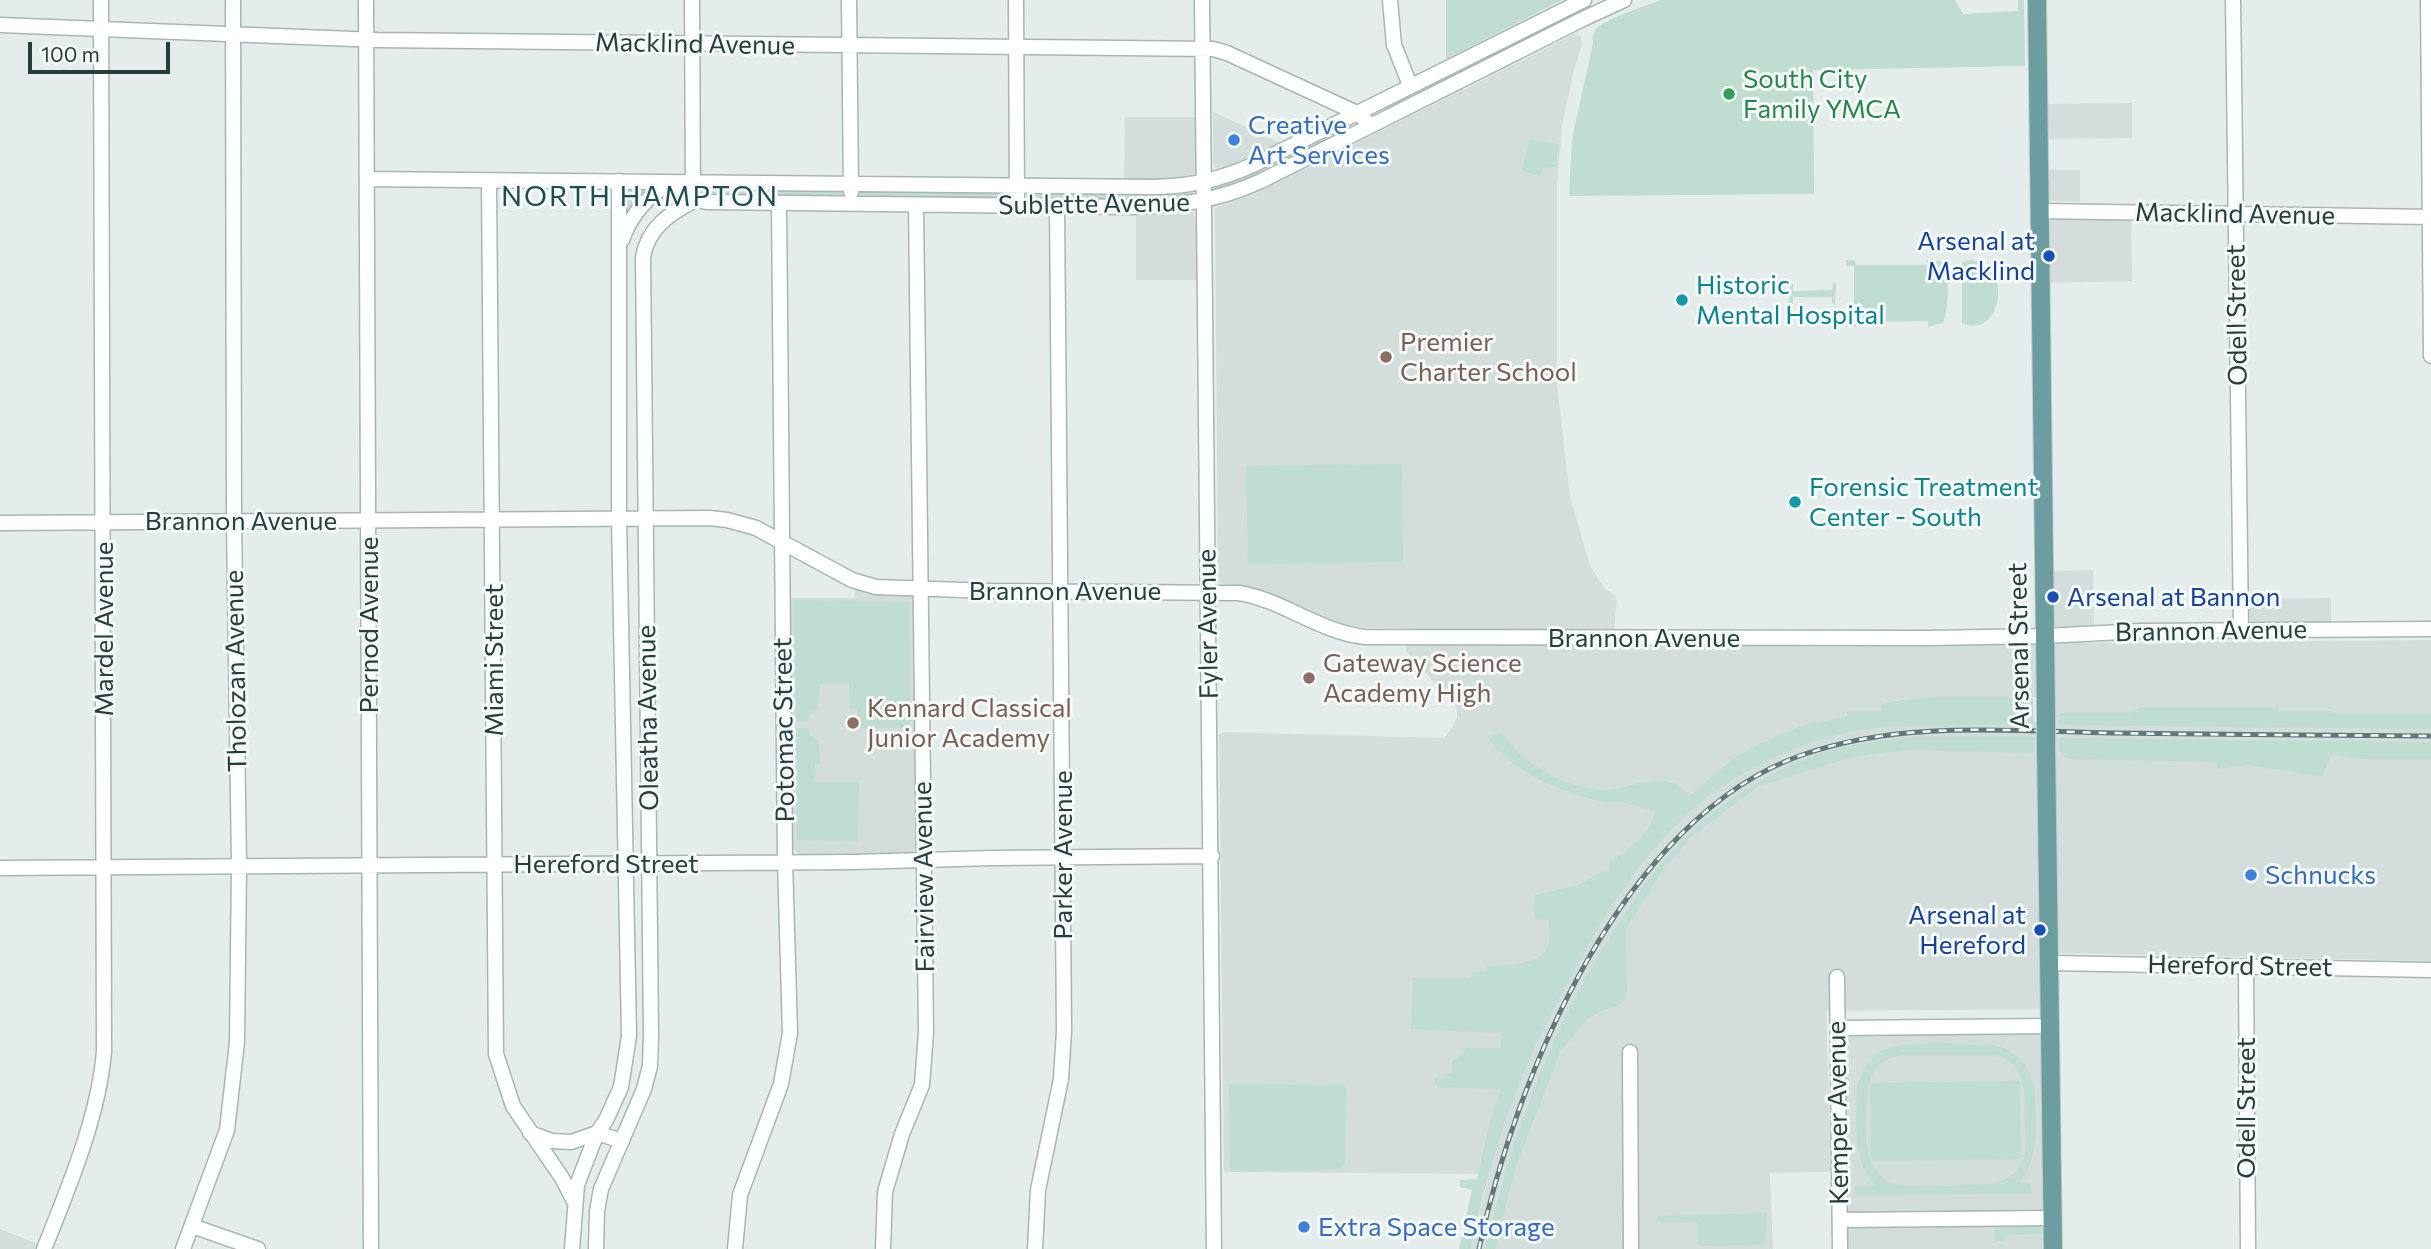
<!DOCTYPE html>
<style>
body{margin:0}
#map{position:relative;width:2431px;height:1249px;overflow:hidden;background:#e5edec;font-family:Commissioner,sans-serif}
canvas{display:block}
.scale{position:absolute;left:28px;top:42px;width:142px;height:32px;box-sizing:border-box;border:4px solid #253e3f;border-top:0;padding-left:9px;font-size:21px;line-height:24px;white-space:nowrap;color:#253e3f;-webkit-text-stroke:5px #f5faf9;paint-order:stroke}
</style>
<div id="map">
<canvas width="2431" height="1249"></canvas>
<div class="scale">100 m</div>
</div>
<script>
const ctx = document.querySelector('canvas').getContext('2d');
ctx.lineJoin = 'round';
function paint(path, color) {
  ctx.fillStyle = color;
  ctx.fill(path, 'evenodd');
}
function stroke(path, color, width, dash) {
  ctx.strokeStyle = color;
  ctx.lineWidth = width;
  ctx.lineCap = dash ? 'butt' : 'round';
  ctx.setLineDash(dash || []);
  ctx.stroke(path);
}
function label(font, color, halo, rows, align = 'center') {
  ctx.font = font + ' Commissioner,sans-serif';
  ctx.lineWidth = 6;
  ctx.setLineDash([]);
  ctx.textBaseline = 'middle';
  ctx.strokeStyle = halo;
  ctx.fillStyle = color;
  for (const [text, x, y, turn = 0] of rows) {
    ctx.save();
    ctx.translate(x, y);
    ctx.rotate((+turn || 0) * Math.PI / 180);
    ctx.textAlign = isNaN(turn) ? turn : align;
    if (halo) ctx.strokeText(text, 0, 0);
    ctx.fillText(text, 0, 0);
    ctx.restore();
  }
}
const built = new Path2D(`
 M1575 34 1580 36 1582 44 1574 70 1562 126 1557 185V385L1570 497 1590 566 1604 588 1615 595 1617 601 1614 630 1608 634 1347 627 1321 619 1255 588 1218 583 1215 208 1255 194Z
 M2132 103V138L2047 139V104Z
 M1213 112 1280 143 1236 164 1216 169 1213 162Z
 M1125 117H1196V174L1174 179H1124Z
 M2048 170H2080V202L2049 201Z
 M1193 212 1196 220 1198 280H1136V214Z
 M2053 218 2131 219 2132 281 2048 283V222Z
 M2093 570 2094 627 2055 626 2052 571Z
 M855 587 909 594 915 599 918 847 912 853 802 856 792 849 789 598H855Z
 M2331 598V624L2252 623 2247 614V599Z
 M2431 640V961L2058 953 2055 747 2038 746 2040 1009 1826 1011 1831 1172 1770 1173 1773 1249H1494L1503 1175 1485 1249H1471L1489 1174 1224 1172 1219 734 1224 732 1444 738 1450 731 1457 718V708L1406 651V642L2034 643 2037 647 2038 697H1931L1891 701 2034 722H2054L2053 648 2058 643Z
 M2038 1032 2043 1038 2045 1249H1846V1036Z
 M0 1229 51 1249H0Z`);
const green = new Path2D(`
 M1446 0H1562L1446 59Z
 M1662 0H1955L1963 14 2018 11V0H2024L2025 66 1813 70 1814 194 1569 196 1572 139 1593 43C1592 37 1593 32 1597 28 1606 19 1649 4 1662 0Z
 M1569 14 1571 20 1507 51 1505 50 1504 47Z
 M1491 52 1495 56 1385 110V106Z
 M1334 131 1337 135 1249 181 1215 192 1214 187 1218 185Z
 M1529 140 1558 144 1556 167H1543L1539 176 1522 170Z
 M629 188H643L646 192 630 211H627L625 191Z
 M707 188 842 190 844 193 841 197 708 196 704 192Z
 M861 190 1009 192 1011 197 1009 199 863 198 858 193Z
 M1187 191 1190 196 1166 201 1028 200 1025 196 1032 192 1159 194Z
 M1846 260H1855L1856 265H1927V260L1941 261C1951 271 1949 310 1943 323L1928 327V321L1857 322 1856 327H1846V323L1854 322V266H1846Z
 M1971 260C2016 266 2000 341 1962 323V262Z
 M1833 282 1836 284 1835 305 1832 303V297H1793V304H1789L1790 283 1793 284V291L1832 290Z
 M1402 464 1403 562 1248 564 1246 466Z
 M794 600 909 602 910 728H857V709H850L849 684H820L818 709 810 714 807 722 796 721Z
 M1931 697H2029L2033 698 2034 724C2001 725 1967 725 1934 726 1909 726 1884 726 1860 730 1802 740 1729 774 1686 815 1641 857 1607 910 1578 964 1555 1006 1533 1047 1516 1092 1496 1142 1482 1196 1471 1249H1459L1472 1190 1460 1187V1180L1477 1179 1489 1125 1501 1089 1437 1087 1434 1078H1444L1445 1073H1452V1061L1463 1055 1465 1048H1501V1033L1411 1029 1413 978H1471L1472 972 1487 971V966C1503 965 1540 966 1548 947 1551 940 1549 928 1549 920L1534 919 1535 895 1578 885 1610 868V861L1617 860 1618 855H1622C1635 843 1654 830 1654 811 1643 810 1633 804 1622 802 1617 802 1611 802 1605 802 1565 795 1511 771 1487 737L1501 733C1521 760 1553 781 1587 788 1594 789 1606 791 1614 789 1639 785 1672 769 1688 797 1703 786 1715 773 1730 762 1745 750 1775 737 1794 729 1811 721 1829 722 1847 716V711H1881V706L1886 702Z
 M2141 707H2278V711H2332V714H2431V729L2059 725 2060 713H2129Z
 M796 728H808L811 736 819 741 820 764H815V782H859L858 841 797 840Z
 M1911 737H2034V753L1911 750 1891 752 1851 757 1757 787 1690 838 1663 870 1626 928 1627 992 1624 1001 1617 1006 1601 1011 1586 1020 1560 1052 1515 1169 1495 1249H1485C1512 1131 1556 1019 1622 918 1643 887 1664 856 1692 831 1723 802 1759 779 1798 762 1834 746 1873 741 1911 737Z
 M2059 738 2431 742V759H2364L2332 754 2322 776 2247 765 2219 769 2215 762 2072 759C2059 757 2059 750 2059 738Z
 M1992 1045C2014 1049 2027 1063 2034 1084 2036 1115 2042 1157 2019 1182L2031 1184 2032 1194 1855 1195V1186H1873L1874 1184C1851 1157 1857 1121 1857 1088 1860 1072 1871 1056 1886 1049 1909 1040 1966 1045 1992 1045ZM1904 1055H1991C2028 1059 2025 1097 2025 1125 2025 1136 2027 1148 2024 1158 2019 1173 2005 1182 1990 1184 1969 1184 1905 1191 1889 1182 1882 1177 1874 1170 1871 1163 1864 1147 1864 1087 1873 1073 1880 1061 1891 1056 1904 1055Z
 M2020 1081 2021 1159 1871 1161 1870 1083Z
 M1229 1084 1346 1085 1345 1162 1340 1169 1230 1172Z
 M1765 1213 1767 1214 1764 1245 1699 1246 1698 1222 1660 1223 1657 1216Z
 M1995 1225H2041V1234L2005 1235V1241H1995Z`);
const minor = new Path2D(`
 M366 0 371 1249
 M849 0 851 192
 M1016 0 1017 206
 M1202 0 1214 1249
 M1390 0 1394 45 1410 85
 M2233 0 2241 630
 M2428 0 2431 356
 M0 25 378 40 1213 49 1227 53 1357 113 1371 125
 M367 179 1154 187C1193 186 1219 180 1255 164L1584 0
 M489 181 496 1054 513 1106 562 1178 574 1201
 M656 183 683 197 707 202 1132 207C1178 206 1218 201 1261 181L1583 19 1624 0
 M2039 211 2431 217
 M622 240C630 217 647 195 669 185
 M0 523 710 518 727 520 756 528 852 580 876 587 992 591 1239 593C1283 600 1319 632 1365 637L1928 638 2045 636 2141 631 2431 629
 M0 868 854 862 992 858 1212 856
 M2050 963 2431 970
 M2246 966 2248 1249
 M1837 977 1840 1249
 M1838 1028 2051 1026
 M1630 1052 1631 1249
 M530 1133 552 1141 571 1142 597 1133 622 1141
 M1840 1220 2053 1218
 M192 1226 258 1249
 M44 1249C68 1189 99 1116 104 1051L101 0
 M183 1249 227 1130 237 1042 239 866 234 522 233 0
 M572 1249 577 1185 597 1133 606 1120 621 1087 629 1036 619 519V181
 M596 1249 597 1211 601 1189 644 1089 650 1066 651 1035 643 257C648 228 669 214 693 201L692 0
 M735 1249 740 1195 781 1084 790 1033 785 861 779 203
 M883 1249 885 1192 902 1134 922 1085 926 1032 916 205
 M1035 1249 1038 1190 1061 1079 1064 1031 1057 207`);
const major = new Path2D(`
 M2037 0 2046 715
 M2046 746 2053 1249`);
const rail = new Path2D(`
 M1479 1249C1515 1078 1623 817 1802 755 1901 720 2009 731 2112 733 2218 735 2325 735 2431 736`);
const majorBridge = new Path2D(`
 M2046 746V715`);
const markers = [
 [1729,94,7,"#2e9e5b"],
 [1234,140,7,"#3f7fe0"],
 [2049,256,7,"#1a4fb4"],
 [1682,300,7,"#0f9aa8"],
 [1386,357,7,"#8d6e63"],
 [1795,502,7,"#0f9aa8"],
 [2053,597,7,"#1a4fb4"],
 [1309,678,7,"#8d6e63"],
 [853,723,7,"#8d6e63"],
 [2251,875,7,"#3f7fe0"],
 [2040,930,7,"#1a4fb4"],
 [1304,1227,7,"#3f7fe0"]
];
const streetNames = [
 ["Macklind Avenue",695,44,1],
 ["Sublette Avenue",1094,204,-1],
 ["Macklind Avenue",2235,214,1],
 ["Odell Street",2237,315,-91],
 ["Brannon Avenue",241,521],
 ["Brannon Avenue",1065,591],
 ["Fyler Avenue",1208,624,-91],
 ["Pernod Avenue",369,625,-90],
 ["Mardel Avenue",104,629,-90],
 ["Brannon Avenue",2211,631,-1],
 ["Brannon Avenue",1644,638],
 ["Arsenal Street",2019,646,-91],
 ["Miami Street",494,660,-90],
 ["Tholozan Avenue",236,671,-91],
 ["Oleatha Avenue",648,718,-91],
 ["Potomac Street",784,730,-91],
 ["Parker Avenue",1063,855,-90],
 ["Hereford Street",606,864],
 ["Fairview Avenue",924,877,-91],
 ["Hereford Street",2240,966,1],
 ["Odell Street",2246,1108,-90],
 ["Kemper Avenue",1838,1113,-91]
];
const leisureNames = [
 ["South City",1743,79],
 ["Family YMCA",1743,109]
];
const shopNames = [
 ["Creative",1248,125],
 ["Art Services",1248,155],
 ["Schnucks",2265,875],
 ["Extra Space Storage",1318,1227]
];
const transitNames = [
 ["Arsenal at",2035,241],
 ["Macklind",2035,271],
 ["Arsenal at Bannon",2067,597,"left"],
 ["Arsenal at",2026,915],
 ["Hereford",2026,945]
];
const cultureNames = [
 ["Historic",1696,285],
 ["Mental Hospital",1696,315],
 ["Forensic Treatment",1809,487],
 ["Center - South",1809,517]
];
const educationNames = [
 ["Premier",1400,342],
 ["Charter School",1400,372],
 ["Gateway Science",1323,663],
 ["Academy High",1323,693],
 ["Kennard Classical",867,708],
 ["Junior Academy",867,738]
];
const neighbourhoodNames = [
 ["NORTH HAMPTON",640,197]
];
paint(built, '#d3dddc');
paint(green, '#bfddd0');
stroke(minor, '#a8b5b5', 17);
stroke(major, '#c2c9c9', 20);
stroke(minor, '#fff', 14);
stroke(major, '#6c9ea1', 18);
stroke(rail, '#5f797a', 5);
stroke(rail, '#f5faf9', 2.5, [8]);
stroke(majorBridge, '#c2c9c9', 20, []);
stroke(majorBridge, '#6c9ea1', 18);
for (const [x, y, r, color] of markers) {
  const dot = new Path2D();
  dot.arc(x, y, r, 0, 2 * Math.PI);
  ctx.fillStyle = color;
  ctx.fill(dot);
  stroke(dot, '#f5faf9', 2.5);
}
label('26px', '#253e3f', '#f5faf9', streetNames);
label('26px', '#27864d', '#f5faf9', leisureNames, 'left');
label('26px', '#366cbe', '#f5faf9', shopNames, 'left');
label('26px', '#164399', '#f5faf9', transitNames, 'right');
label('26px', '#0d838f', '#f5faf9', cultureNames, 'left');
label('26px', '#785e54', '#f5faf9', educationNames, 'left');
ctx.letterSpacing = '2px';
label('28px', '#214d50', '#f5faf9', neighbourhoodNames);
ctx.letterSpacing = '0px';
</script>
